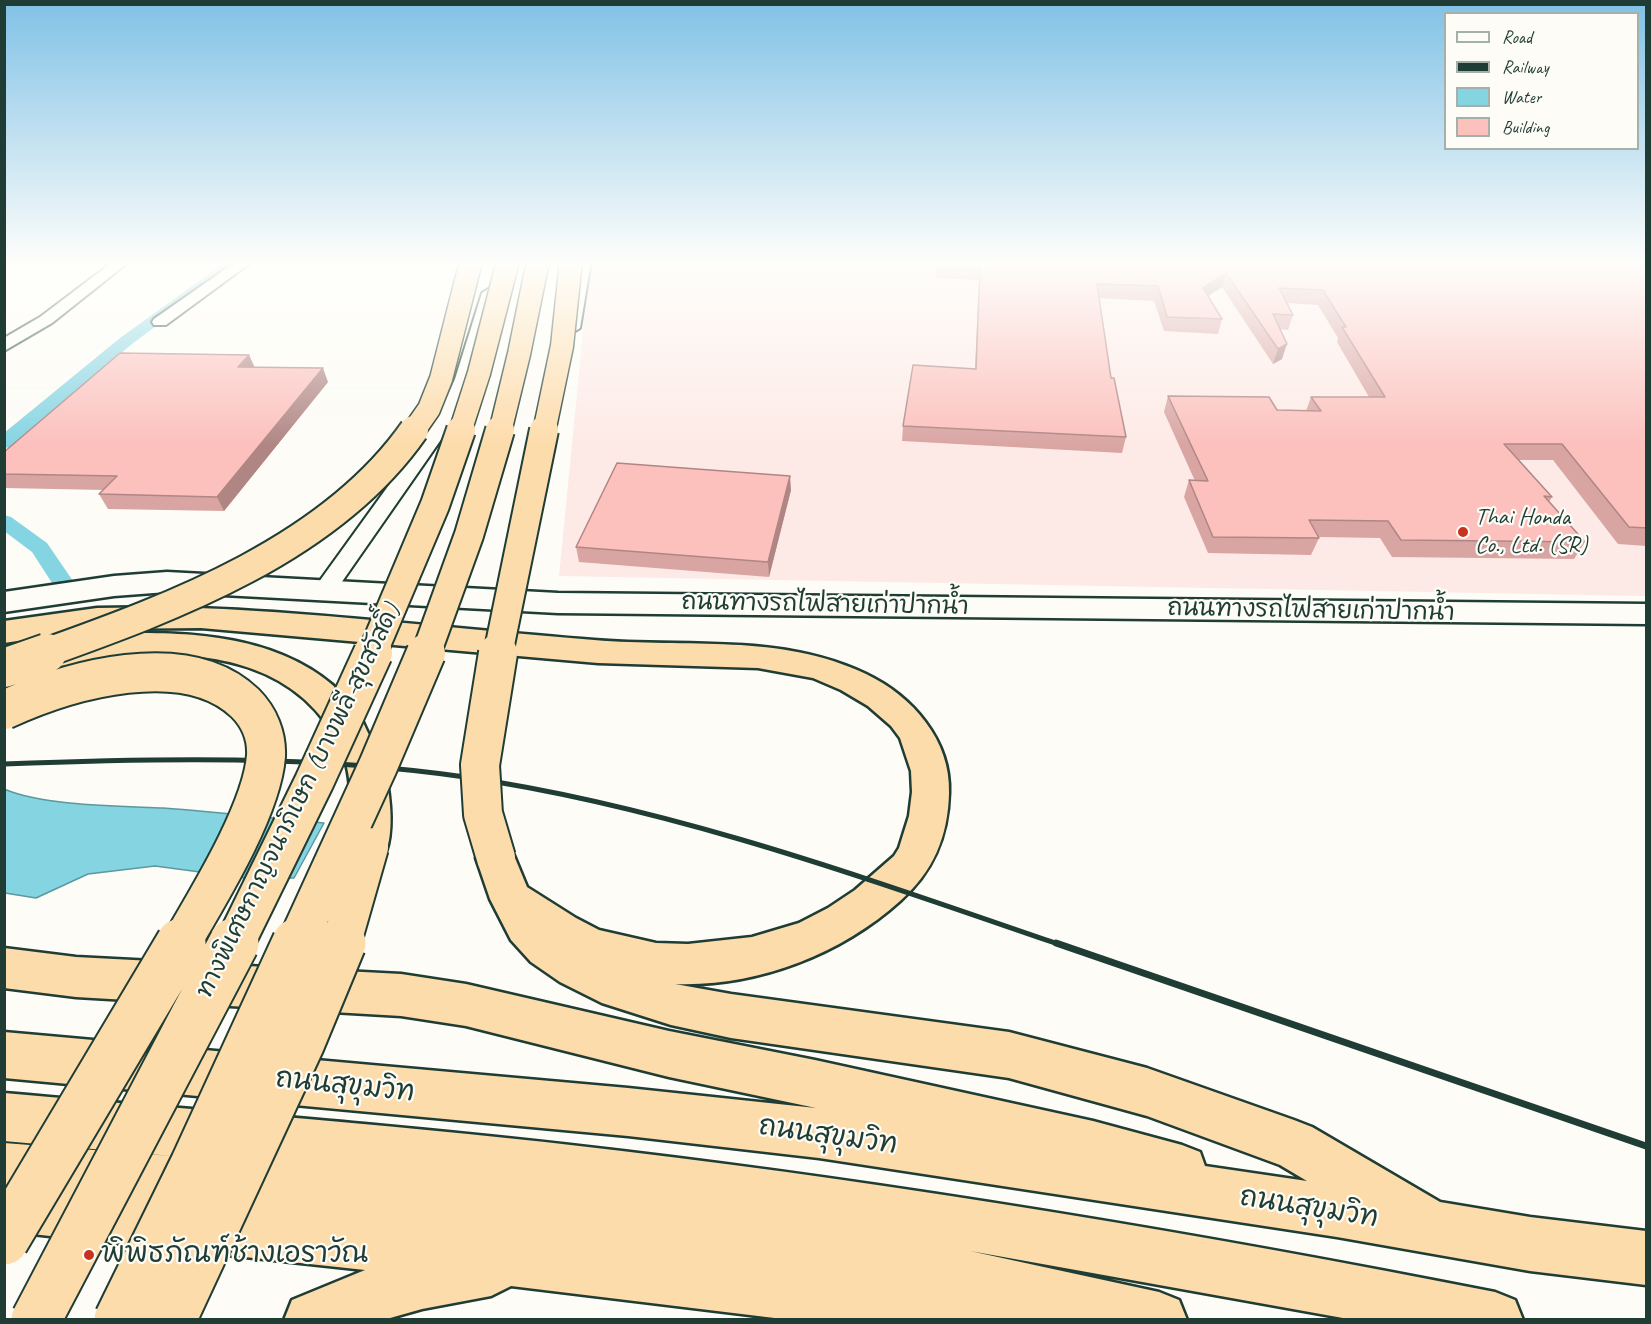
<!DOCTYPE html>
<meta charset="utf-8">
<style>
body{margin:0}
#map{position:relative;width:1651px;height:1324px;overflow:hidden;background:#fdfcf7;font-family:Caveat,sans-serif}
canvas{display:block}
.frame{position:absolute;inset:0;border:6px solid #1f3d34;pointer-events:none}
.legend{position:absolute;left:1444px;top:12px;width:195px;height:138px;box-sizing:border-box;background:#fdfcf7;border:2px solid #a4b0a9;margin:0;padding:8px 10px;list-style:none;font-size:18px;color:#1f3d34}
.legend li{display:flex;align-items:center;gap:12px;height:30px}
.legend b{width:30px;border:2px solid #a4b0a9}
</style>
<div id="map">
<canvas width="1651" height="1324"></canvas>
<div class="frame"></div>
<ul class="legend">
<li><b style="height:8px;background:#fdfcf7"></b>Road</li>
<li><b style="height:8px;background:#1f3d34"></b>Railway</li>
<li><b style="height:16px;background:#85d4e2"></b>Water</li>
<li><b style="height:16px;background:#fcc0bd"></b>Building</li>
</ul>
</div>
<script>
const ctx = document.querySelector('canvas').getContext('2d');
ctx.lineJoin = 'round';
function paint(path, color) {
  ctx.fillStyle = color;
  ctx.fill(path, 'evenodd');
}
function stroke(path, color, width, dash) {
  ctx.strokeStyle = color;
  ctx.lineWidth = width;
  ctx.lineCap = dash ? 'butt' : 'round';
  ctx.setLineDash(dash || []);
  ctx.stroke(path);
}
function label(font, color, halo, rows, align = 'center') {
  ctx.font = font + ' Caveat,"Playpen Sans Thai",sans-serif';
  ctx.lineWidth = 4.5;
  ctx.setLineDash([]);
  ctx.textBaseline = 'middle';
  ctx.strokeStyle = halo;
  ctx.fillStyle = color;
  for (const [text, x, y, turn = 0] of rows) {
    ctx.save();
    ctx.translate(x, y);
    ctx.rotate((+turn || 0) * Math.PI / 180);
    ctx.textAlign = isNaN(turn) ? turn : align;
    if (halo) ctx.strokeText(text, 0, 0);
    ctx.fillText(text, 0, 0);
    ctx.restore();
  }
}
const built = new Path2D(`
 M590 261H1646V596L559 576Z`);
const water = new Path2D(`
 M4 789C44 806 119 806 163 808 217 812 270 818 324 823L294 878H245L155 866 88 874 36 898 5 893Z`);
const canal = new Path2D(`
 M227 261H243L132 344 11 447 4 448V433L120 338Z
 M4 515 11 517 47 543 75 584 72 589 64 591 56 589 32 552 4 531Z`);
const street = new Path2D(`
 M114 261H130L52 323 4 351V338L40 317Z
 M237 261H253L166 325H154L152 322 154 319Z
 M577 261H591L580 328 572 333 564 328Z
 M490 288 498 293 473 379 456 418 332 596 324 599 316 596 312 591 316 586 438 417 455 379 482 293Z`);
const secondary = new Path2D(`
 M167 572 558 593 1646 604V624L558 613 167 592 114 596 4 612V592L114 576Z`);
const highway = new Path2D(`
 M171 607C312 611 453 629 594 640 686 648 780 633 866 674 912 696 951 740 949 793 948 837 933 872 900 901 840 955 756 987 675 984L731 994 1009 1032 1147 1068 1294 1120 1312 1127 1440 1202 1530 1217 1646 1231V1285L1530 1271 1337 1237 819 1158 628 1136 4 1078V1032L628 1088 816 1108 669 1077 466 1026 401 1016 76 997 4 988V948L76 957 401 974 466 984 669 1031 815 1060 1093 1121 1182 1145 1200 1152 1205 1166 1307 1181 1280 1165 1147 1116 1009 1078 731 1038 671 1025 602 1003 560 982 531 962 511 940 490 899 476 858 482 846 496 841 510 846 527 887 576 918 599 930 656 943 688 944 752 937 799 923 828 908 855 890 894 856 899 848 909 816 912 792 911 771 900 738 891 726 868 706 841 690 813 678 758 668 598 663 201 628 97 629 4 643V621L97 608Z
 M142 633C217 633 299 643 352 704 358 711 363 722 367 731 376 748 384 763 387 782 391 806 394 837 383 859L369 863 355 859C348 844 351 830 351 814 351 793 350 770 342 751 302 662 206 648 118 657 95 659 68 670 46 664L42 656 46 648C78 639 110 636 142 633Z
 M4 1093C210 1111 417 1126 622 1151 915 1186 1206 1235 1495 1292L1515 1300 1523 1320H1354L970 1251 1159 1292 1179 1300 1187 1320H791L511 1286 491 1296 422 1309 383 1320H284L292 1300 365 1270 4 1231V1143L171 1156 4 1141Z`);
const railFar1 = new Path2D(`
 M4 764C158 758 312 755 465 777 670 807 865 878 1061 945`);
const rail = new Path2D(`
 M1056 943 1646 1146`);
const highwayBridgeFar3 = new Path2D(`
 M413 432 429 409 441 379 471 261
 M460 432 479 373 508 261
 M500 432 519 354 538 261
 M544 432 562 346 571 261`);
const highwayBridgeFar2 = new Path2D(`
 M42 654C174 607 331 549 414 430
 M372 654 435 505 461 430
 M426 654 469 535 500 430
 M498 654 544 430`);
const highwayBridgeFar1 = new Path2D(`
 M4 668 47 653
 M4 710C69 680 186 646 245 703 259 717 267 736 266 756 262 810 208 897 180 945
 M496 858 483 814 480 765 498 653
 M234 945 314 782 373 653
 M296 945 378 766 426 653
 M341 945 369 847`);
const highwayBridge = new Path2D(`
 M4 1240 181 943
 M36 1320 234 943
 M119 1320 195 1165 297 943
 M171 1320 300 1042 341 943`);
const wall = new Path2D(`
 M937 261H1647V546L1618 544 1553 460H1519L1552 497 1549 502 1585 542 1574 559 1392 557 1380 538 1318 537 1319 538 1311 555 1208 553 1184 497 1189 480 1195 481 1164 412 1168 396 1277 410 1306 411 1311 397H1369L1337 342 1338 338 1318 305 1287 303 1293 315 1288 330 1280 329 1282 359 1273 364 1222 287 1208 296 1222 319 1218 334 1164 331 1154 301 1099 298 1111 378 1126 437 1122 453 902 441 903 426 975 369 979 280 936 278Z
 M249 355 254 367 328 382 224 511 108 509 99 494 104 490 4 488V452Z
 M791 490 769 577 579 562 576 547Z`);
const shadedWall = new Path2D(`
 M1226 273 1222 287 1199 302 1203 288Z
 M1287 344 1282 359 1273 364 1278 349Z
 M249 355 255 368 238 367Z
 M323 368 328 382 224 511 217 497Z
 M790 476 791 490 769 577 768 562Z`);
const building = new Path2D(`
 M937 261H1647V528L1629 527 1562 444H1504L1552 497 1544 496 1585 542 1401 540 1388 521 1309 520 1319 538 1213 537 1189 480 1208 481 1168 396 1269 397 1277 410 1321 411 1311 397H1385L1342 327H1346L1323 290 1279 288 1293 315 1273 314 1287 344 1278 349 1226 273 1203 288 1222 319 1167 317 1158 286 1097 284 1111 378H1114L1126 437 903 426 913 365 976 369 980 267 937 265Z
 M120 353 249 355 238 367 323 368 217 497 99 494 117 476 4 474V452Z
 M617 463 790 476 768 562 576 547Z`);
const markers = [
 [1463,532,6,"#c8321e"],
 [89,1255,6,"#c8321e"]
];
const poiNames = [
 ["Thai Honda",1475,518],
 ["Co., Ltd. (SR)",1475,546]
];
const streetNames = [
 ["ถนนทางรถไฟสายเก่าปากน้ำ",825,605,1],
 ["ถนนทางรถไฟสายเก่าปากน้ำ",1311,611,1],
 ["ทางพิเศษกาญจนาภิเษก (บางพลี-สุขสวัสดิ์)",299,801,-64]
];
const nearStreetnames = [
 ["ถนนสุขุมวิท",345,1086,6],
 ["ถนนสุขุมวิท",828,1136,8],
 ["ถนนสุขุมวิท",1309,1208,9]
];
const nearPoinames = [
 ["พิพิธภัณฑ์ช้างเอราวัณ",101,1255]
];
paint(built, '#fdeae6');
paint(water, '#85d4e2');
stroke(water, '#5c989c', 1.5);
paint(canal, '#85d4e2');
stroke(street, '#1f3d34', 4);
stroke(secondary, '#1f3d34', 5);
stroke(highway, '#1f3d34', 5);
paint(street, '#fdfcf7');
paint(secondary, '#fdfcf7');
paint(highway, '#fddcac');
stroke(railFar1, '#1f3d34', 5);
stroke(rail, '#1f3d34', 7);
stroke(highwayBridgeFar3, '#1f3d34', 25, []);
stroke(highwayBridgeFar2, '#1f3d34', 32, []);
stroke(highwayBridgeFar1, '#1f3d34', 42, []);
stroke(highwayBridge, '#1f3d34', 53, []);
stroke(highwayBridgeFar3, '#fddcac', 22);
stroke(highwayBridgeFar2, '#fddcac', 28);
stroke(highwayBridgeFar1, '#fddcac', 38);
stroke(highwayBridge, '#fddcac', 49);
paint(wall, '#d9a5a3');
paint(shadedWall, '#b08684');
paint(building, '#fcc0bd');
stroke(building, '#b08684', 1.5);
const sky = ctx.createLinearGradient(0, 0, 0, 446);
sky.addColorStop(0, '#80c1e6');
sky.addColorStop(0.59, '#fefefb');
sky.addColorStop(1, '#fefefb00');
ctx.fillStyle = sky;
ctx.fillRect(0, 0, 1651, 446);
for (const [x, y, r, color] of markers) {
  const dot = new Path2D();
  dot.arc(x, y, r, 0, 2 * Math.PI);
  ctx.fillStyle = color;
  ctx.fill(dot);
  stroke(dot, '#fdfcf7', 2);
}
label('24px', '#1f3d34', '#fdfcf7', poiNames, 'left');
label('24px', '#1f3d34', '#fdfcf7', streetNames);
label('28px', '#1f3d34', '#fdfcf7', nearStreetnames);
label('28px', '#1f3d34', '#fdfcf7', nearPoinames, 'left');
</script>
